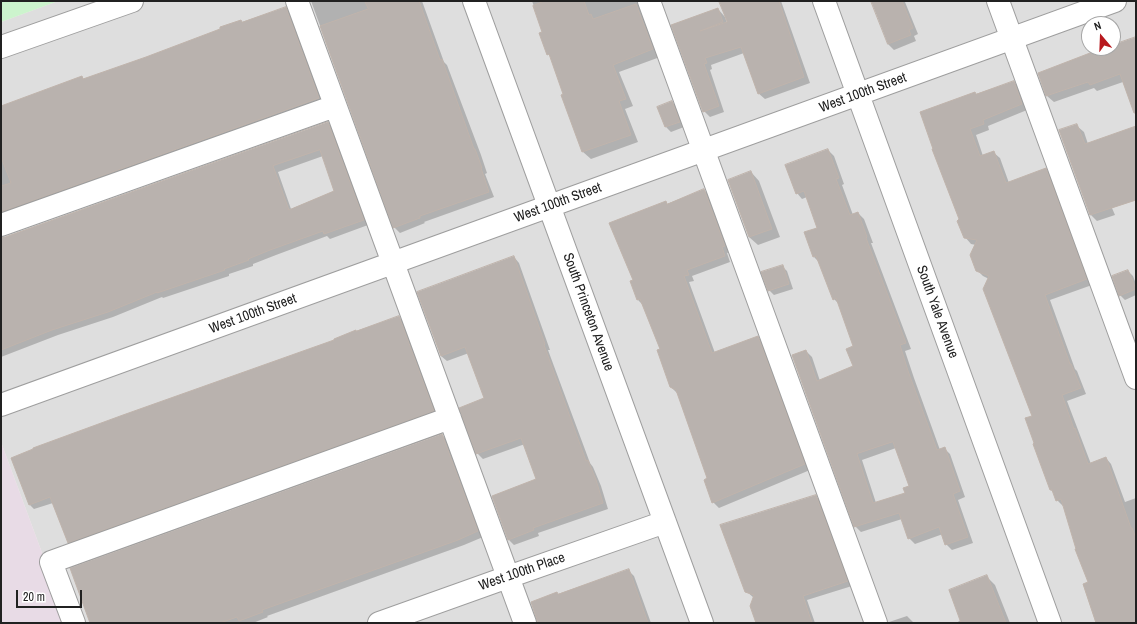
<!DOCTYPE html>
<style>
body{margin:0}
#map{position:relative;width:1137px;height:624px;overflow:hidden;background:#f0ede8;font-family:"Archivo Narrow",sans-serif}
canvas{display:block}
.frame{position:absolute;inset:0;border:2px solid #212121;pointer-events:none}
.north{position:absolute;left:1081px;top:16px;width:40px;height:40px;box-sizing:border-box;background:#fff;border:1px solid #a6a6a6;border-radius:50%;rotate:341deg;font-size:11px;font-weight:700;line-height:16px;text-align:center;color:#212121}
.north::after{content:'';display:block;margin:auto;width:14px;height:18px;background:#b8191e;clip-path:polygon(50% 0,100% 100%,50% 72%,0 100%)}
.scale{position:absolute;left:16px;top:590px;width:66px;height:18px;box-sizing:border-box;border:2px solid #212121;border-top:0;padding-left:5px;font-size:12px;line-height:14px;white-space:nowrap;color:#212121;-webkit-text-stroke:3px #fff;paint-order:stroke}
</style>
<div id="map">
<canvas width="1137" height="624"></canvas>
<div class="frame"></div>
<div class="north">N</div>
<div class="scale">20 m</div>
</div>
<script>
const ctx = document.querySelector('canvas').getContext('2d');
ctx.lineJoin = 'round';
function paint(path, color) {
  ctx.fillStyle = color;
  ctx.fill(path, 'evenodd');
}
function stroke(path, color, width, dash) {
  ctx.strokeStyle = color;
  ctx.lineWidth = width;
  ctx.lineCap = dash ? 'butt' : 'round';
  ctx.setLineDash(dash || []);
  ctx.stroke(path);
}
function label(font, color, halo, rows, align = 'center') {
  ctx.font = font + ' "Archivo Narrow",sans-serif';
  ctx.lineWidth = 3;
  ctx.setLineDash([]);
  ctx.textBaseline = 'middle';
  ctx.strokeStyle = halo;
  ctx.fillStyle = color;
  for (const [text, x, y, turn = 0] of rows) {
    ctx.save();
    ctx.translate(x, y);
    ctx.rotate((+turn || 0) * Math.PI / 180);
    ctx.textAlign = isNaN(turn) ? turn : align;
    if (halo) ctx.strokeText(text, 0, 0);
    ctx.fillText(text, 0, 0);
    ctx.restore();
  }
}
const residential = new Path2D(`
 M58 1H1136V623H68L1 442V22ZM1089 24H1113V48H1089Z`);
const industrial = new Path2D(`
 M1 442 68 623H1Z`);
const park = new Path2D(`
 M1 1H58L1 22Z`);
const shadow = new Path2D(`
 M311 1H422L444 62 447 65 481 155 487 173 485 174 494 197 424 222 425 223 400 233 394 227Z
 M532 1H639L660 57 619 72 633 106 625 109 638 142 591 159 583 152 562 96 564 95 551 57 548 54 543 32Z
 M720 1H781L810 83 765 99 758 93 744 53 711 65 712 69 710 70 724 112 710 117 704 111 672 25 718 9 725 17 727 23H729Z
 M872 1H907L905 2 918 34 914 36 916 41 894 50 888 44Z
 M286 8 291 14 324 104 1 219V107L82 77 84 80 201 38 241 21 243 23Z
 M1136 38V115L1123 82 1097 91 1094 88 1054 102 1047 96 1108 48H1113V46Z
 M1014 82 1020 88 1027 110 988 126 989 130 976 135 983 156 994 153 1000 158 1009 183 1046 169 1051 175 1092 285 1050 300 1075 369 1077 371 1086 394 1067 401 1091 464 1106 458 1111 464 1125 502 1136 498V623H1110L1089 583 1064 505 1063 506 1057 500 1054 493 1051 490 1035 444 1033 416 989 279 983 276 977 270 976 245 971 244 965 237 960 219 933 150 977 95Z
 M672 102 677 107 684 127 671 132 666 127 659 108Z
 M328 123 333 128 368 225 330 239 327 236 276 255 253 264V266L229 274V276L163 298 162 297 113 317 58 335 1 357V238H5ZM323 156 335 191 291 209 278 172Z
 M1077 126 1084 132 1088 144 1136 128V200L1112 208 1115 215 1097 221 1090 214Z
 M828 150 834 156 844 184 842 185 853 215 858 213 864 219 873 243H871L911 349 905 351 914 378 940 450 944 448 950 454 965 497 958 500 973 543 952 550 946 544 943 534 915 544 909 538 902 519 861 532 855 526 806 351 812 357 820 381 854 367 855 347 840 305 834 299 820 263 814 257 818 228 807 197 802 199 797 193ZM896 448 910 487 906 494 876 503 862 460Z
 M751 172 759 181 780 237 758 245 749 237Z
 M704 190 710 196 730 252 727 253 730 262 692 276 694 281 689 282 715 353 758 337 763 343 810 470 719 508 713 502 708 479 678 394 671 387 661 350 643 305 638 300 634 280 666 203 667 204Z
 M514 257 519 263 550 350H548L590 463 593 467 601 486 608 509 538 533 539 536 514 545 509 540 493 496 537 480 525 444 483 459 477 453 485 399 469 353 447 361 441 356 418 293Z
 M782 266 787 271 793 289 774 295 769 290Z
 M1128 271 1133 276 1136 284V295L1125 300 1120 295Z
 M399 317 404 322 438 416 73 547 68 542 53 503 34 509 29 504 335 341Z
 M442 435 448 441 483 537 464 545 267 616 268 617 253 623H92Z
 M816 497 821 502 852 586 807 600 815 623H759L754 598 746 591Z
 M628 570 634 576 651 623H538L559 595Z
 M987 577 995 585 1010 623H956L961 620Z
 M907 616 914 623H889V622Z`);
const building = new Path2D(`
 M365 1H419L440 60 442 59 474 149H475L482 168H481L489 192 420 216V218L393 228 320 26 368 9Z
 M545 1H584L589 15 591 14 593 19 636 4 653 49 613 65 626 99 619 101 631 135 582 152 561 95 563 94 549 54 547 55 539 33 542 32 533 6Z
 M719 1H779L804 77 758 94 741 47 705 58 707 63 704 64 719 106 703 112 671 25 718 8 723 22 700 31 727 22Z
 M871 1H902L913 28 909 30 911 35 888 44Z
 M286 7 319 98 1 212V186L11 183 1 157V106L82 76 83 79 146 57 220 29V27L241 20 242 22Z
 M1136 37V113H1134L1120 74 1090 85 1088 82 1046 96 1038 73 1103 48H1113V45Z
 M1014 81 1022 104 983 120 984 124 970 129 980 156 994 151 1006 183 1046 168 1087 279 1045 295 1070 364H1071L1081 388 1062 395 1074 429 1075 428 1088 464 1106 457 1131 528H1132L1136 538V623H1096L1083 584 1088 582 1075 549H1076L1061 499 1056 501 1052 490H1050L1033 444 1034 443 1025 418 1032 416 983 289 989 276 976 271 970 255 977 240 964 238 957 221 959 219 932 149H933L920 112 975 92 976 94Z
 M672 101 680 122 665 127 657 107Z
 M328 122 364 220 324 234 323 231 270 250 248 259 249 260 224 269 225 270 157 293V292L108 312 52 330 1 350V237H5ZM320 150 334 191 289 210 273 166Z
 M1077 124 1085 144 1136 126V200L1090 215 1059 130Z
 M828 149 839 178 836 179 850 215 858 212 867 237 866 238 906 343 900 345 908 371 937 450 945 447 960 491 953 494 968 537 945 545 939 527 908 539 899 513 854 527 792 355 806 350 817 381 853 366 846 349 853 346 836 298 833 300 816 256 813 257 804 232 817 228 804 191 796 194 785 165ZM893 442 909 486 903 488 905 493 873 503 857 454Z
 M751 171 772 229 749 237 728 180Z
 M704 189 725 246 722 247 725 256 687 270 689 275 684 276 712 353 758 336 805 464 712 503 704 480 707 478 676 390 670 387 657 350 660 349 640 299 637 300 630 281 633 280 609 223 666 201 667 204Z
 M514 256 545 344 544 345 586 461 588 460 596 480 603 503 533 528 534 530 508 540 492 496 536 479 521 438 476 454 459 408 484 398 465 347 441 356 417 292Z
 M783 265 789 284 768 291 761 272Z
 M1128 270 1136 289 1119 296 1112 276Z
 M399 316 434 411 68 543 50 497 29 505 11 458 33 449V448L123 415 334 340V339L356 330V331Z
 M442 434 478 531 458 540 262 610 263 612 239 621 237 617 220 623H90L70 568Z
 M816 495 848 581 803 596 812 623H756L750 606 754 595 745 592 720 525Z
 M629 569 648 623H538L531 602 557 592 558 594Z
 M987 575 1006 623H961L949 590Z`);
const minor = new Path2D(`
 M297 1 525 623
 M474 1 702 623
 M649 1 876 623
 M824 1 1050 623
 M998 1 1136 378
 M1 47 132 1
 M1 225 335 106
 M1 405 1115 1
 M74 623 51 562 450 418
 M379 623 508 577 665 522`);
const streetNames = [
 ["West 100th Street",863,93,-20],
 ["West 100th Street",558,203,-20],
 ["South Princeton Avenue",588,312,70],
 ["South Yale Avenue",937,312,70],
 ["West 100th Street",253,314,-20],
 ["West 100th Place",522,572,-19]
];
paint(residential, '#dedede');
paint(industrial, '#e8dbe6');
paint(park, '#ccf4cd');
paint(shadow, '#0003');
paint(building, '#b9b2ae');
stroke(building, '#c0b4ac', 1);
stroke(minor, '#9e9e9e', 24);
stroke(minor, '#fff', 22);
label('14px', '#212121', '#fff', streetNames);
</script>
